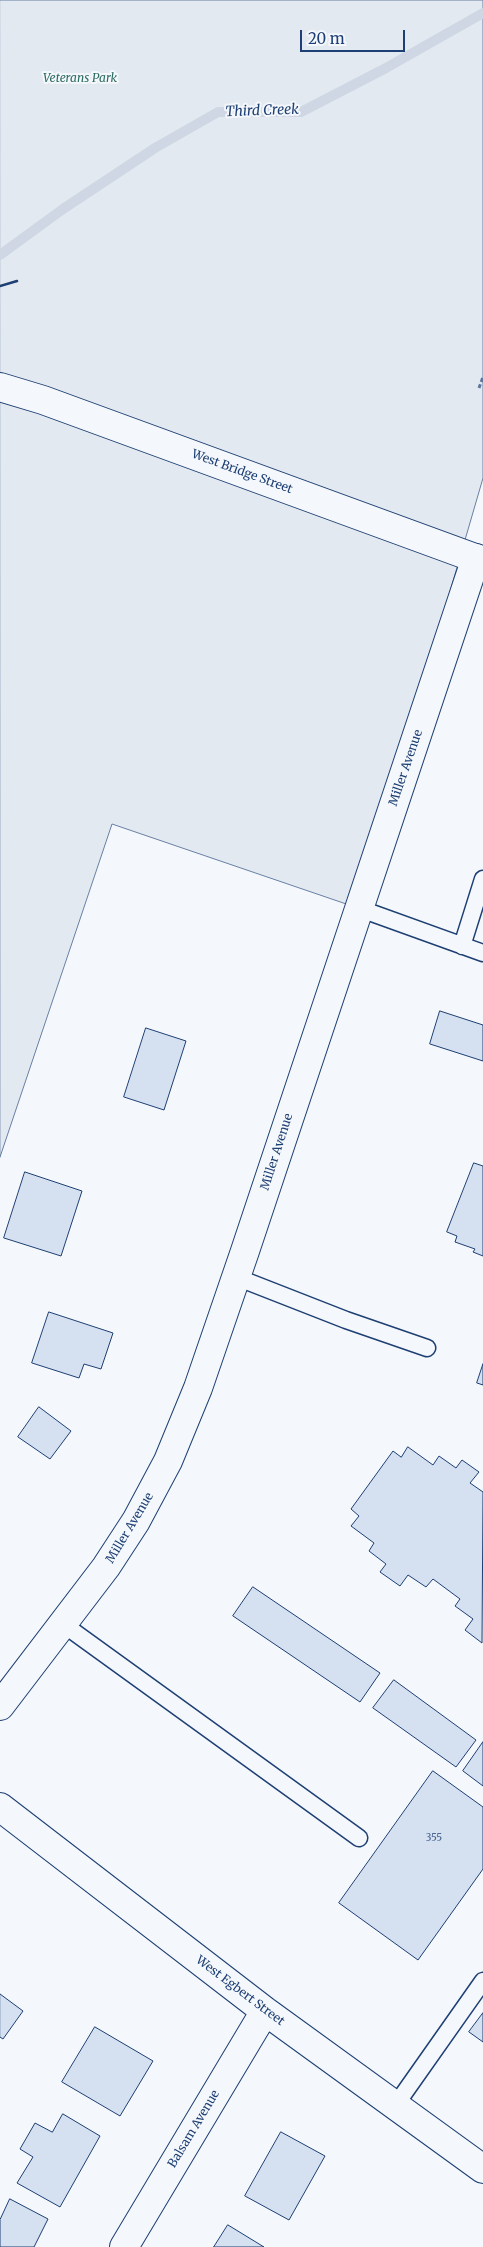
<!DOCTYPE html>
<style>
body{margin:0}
#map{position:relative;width:483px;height:2247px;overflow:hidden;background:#f4f7fb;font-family:Merriweather,serif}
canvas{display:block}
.scale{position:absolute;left:300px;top:30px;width:105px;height:22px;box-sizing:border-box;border:2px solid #1d3f73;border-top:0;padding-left:6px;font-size:15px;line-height:18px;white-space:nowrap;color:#1d3f73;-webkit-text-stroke:4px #f4f7fb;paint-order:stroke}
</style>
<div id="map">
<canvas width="483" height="2247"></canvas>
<div class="scale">20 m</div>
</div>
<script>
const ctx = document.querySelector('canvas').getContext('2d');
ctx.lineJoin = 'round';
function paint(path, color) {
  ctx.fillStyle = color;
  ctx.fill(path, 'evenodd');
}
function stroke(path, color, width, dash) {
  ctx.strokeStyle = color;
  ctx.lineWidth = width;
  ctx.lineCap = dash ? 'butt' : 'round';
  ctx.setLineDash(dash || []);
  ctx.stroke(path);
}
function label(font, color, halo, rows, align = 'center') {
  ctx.font = font + ' Merriweather,serif';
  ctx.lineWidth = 4;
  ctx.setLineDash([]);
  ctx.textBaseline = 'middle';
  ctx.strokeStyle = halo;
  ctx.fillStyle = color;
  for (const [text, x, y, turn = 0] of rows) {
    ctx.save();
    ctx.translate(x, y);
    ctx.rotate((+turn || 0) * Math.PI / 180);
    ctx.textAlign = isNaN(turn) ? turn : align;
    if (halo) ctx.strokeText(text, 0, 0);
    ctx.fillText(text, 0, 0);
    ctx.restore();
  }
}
const green = new Path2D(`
 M0 0H483V478L358 908 112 824 0 1157Z`);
const stream = new Path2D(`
 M0 255 63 209 155 148 218 112H301L386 68 483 13`);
const building = new Path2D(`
 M440 1011 483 1025V1061L430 1044Z
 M146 1028 186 1041 164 1110 124 1097Z
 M474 1163 483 1166V1256L473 1252 475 1249 455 1242 457 1236 447 1232Z
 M25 1172 82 1191 61 1256 4 1238Z
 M49 1312 113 1333 101 1369 84 1364 79 1378 32 1363Z
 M483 1364V1385L477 1383Z
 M39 1407 71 1431 50 1459 18 1437Z
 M408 1447 433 1465 439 1456 456 1468 462 1460 479 1472 470 1483 483 1492 482 1643 465 1630 473 1619 455 1606 460 1599 433 1579 426 1587 408 1575 400 1586 380 1572 386 1564 369 1551 374 1543 351 1526 359 1516 351 1509 393 1451 401 1457Z
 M253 1587 380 1673 360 1702 233 1616Z
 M394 1680 476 1740 456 1767 373 1708Z
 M483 1742V1786L463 1771Z
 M433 1771 483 1807V1869L418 1960 339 1903Z
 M0 1994 23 2011 3 2039 0 2037Z
 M483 2013V2042L469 2032Z
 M95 2027 153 2061 120 2116 62 2082Z
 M63 2114 100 2136 60 2207 17 2183 33 2157 20 2149 35 2123 52 2132Z
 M281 2132 325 2156 289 2220 245 2196Z
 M10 2199 48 2219 34 2247H0V2220Z
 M228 2225 264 2247H214Z`);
const path = new Path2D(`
 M479 388 483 377`);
const lane = new Path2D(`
 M358 908 483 953
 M462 946 483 879
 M236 1277 346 1320 427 1348
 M63 1624 359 1838
 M395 2106 483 1981`);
const street = new Path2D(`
 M0 1706 106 1567 136 1521 168 1461 198 1388 245 1251 476 558
 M0 1807 265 2011 483 2169
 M124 2247 265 2011`);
const primary = new Path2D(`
 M0 387 43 400 483 561`);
const wall = new Path2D(`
 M0 286 17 281`);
const numberNames = [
 ["355",434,1838]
];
const parkNames = [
 ["Veterans Park",80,79]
];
const streetNames = [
 ["West Bridge Street",242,472,20],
 ["Miller Avenue",406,768,-71],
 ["Miller Avenue",277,1152,-72],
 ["Miller Avenue",130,1528,-59],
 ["West Egbert Street",240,1991,37],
 ["Balsam Avenue",194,2129,-59]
];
const waterNames = [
 ["Third Creek",262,111,-2]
];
paint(green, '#e3e9f0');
stroke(green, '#687fa3', 1);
stroke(stream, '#cfd7e4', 10);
paint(building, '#d5e0f0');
stroke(building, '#1d3f73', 1);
stroke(lane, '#1d3f73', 19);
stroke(street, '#1d3f73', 30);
stroke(primary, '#1d3f73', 30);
stroke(path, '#5e769c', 3, [4, 2.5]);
stroke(lane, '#f4f7fb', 16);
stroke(street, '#f4f7fb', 28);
stroke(primary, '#f4f7fb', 28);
stroke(wall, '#1d3f73', 2.5);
label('10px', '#4b6792', null, numberNames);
label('italic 12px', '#2c6c60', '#f4f7fb', parkNames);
label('12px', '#1d3f73', '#f4f7fb', streetNames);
label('italic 14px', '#1d3f73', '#f4f7fb', waterNames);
</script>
